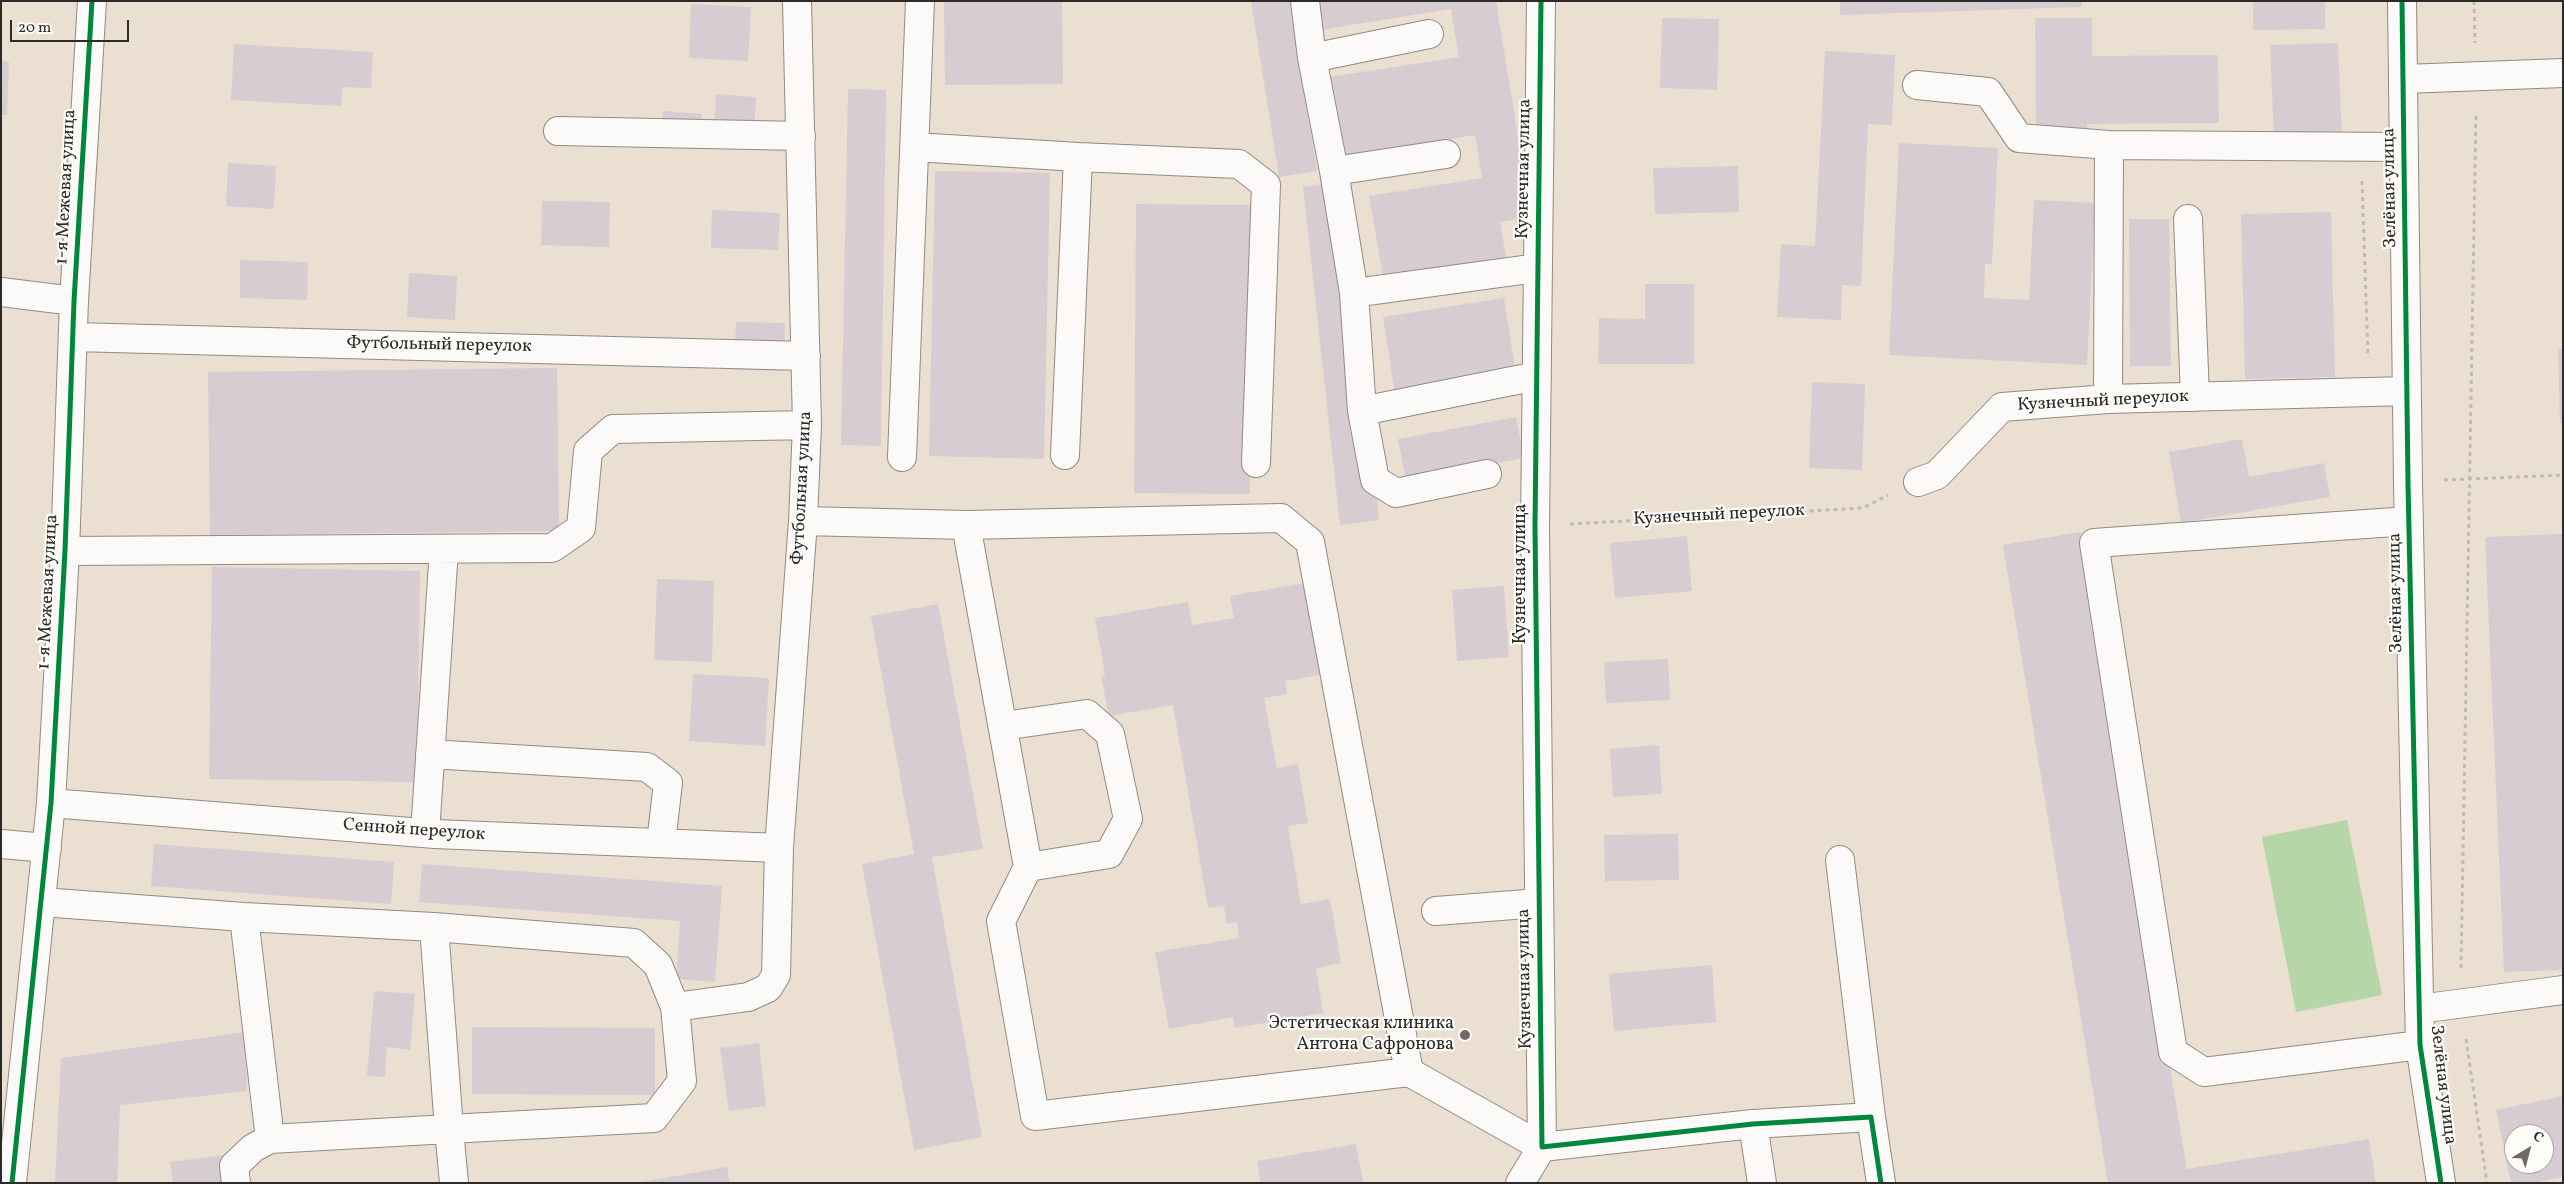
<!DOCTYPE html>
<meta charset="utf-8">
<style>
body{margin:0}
#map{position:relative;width:2564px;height:1184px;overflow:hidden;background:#eadfd0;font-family:Vollkorn,serif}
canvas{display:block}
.frame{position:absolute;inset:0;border:2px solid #2b2b2b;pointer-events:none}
.north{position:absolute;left:2504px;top:1124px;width:50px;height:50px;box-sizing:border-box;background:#fdfcf7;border:1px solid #a9a8a5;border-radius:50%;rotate:37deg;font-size:14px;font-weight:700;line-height:20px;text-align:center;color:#2b2b2b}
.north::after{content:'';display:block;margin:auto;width:18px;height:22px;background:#6e6a65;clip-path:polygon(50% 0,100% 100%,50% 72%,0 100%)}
.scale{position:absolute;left:10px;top:20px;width:119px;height:22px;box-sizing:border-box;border:2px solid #2b2b2b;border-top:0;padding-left:6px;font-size:15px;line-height:18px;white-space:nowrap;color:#2b2b2b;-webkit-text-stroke:4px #fdfcf7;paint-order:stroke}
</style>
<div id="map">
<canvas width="2564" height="1184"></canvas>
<div class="frame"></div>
<div class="north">С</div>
<div class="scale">20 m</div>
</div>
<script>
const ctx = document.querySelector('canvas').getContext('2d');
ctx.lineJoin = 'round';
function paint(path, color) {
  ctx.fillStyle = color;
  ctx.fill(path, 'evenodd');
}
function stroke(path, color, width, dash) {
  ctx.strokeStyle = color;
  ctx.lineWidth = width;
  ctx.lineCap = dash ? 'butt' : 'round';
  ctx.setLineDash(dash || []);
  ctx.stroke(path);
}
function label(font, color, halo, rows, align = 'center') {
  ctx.font = font + ' Vollkorn,serif';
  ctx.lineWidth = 4.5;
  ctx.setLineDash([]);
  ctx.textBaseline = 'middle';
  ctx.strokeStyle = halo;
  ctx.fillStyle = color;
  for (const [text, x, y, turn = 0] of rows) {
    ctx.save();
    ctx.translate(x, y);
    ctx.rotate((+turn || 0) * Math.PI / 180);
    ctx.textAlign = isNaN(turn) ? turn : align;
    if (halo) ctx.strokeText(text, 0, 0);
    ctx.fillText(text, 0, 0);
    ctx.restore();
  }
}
const green = new Path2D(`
 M2347 820 2382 995 2296 1012 2262 837Z`);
const building = new Path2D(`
 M944 1H1062L1063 84 945 85Z
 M1251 1H1290L1317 171 1279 177Z
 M1315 1H1496L1531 217 1500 222 1506 257 1383 276 1369 196 1482 178 1475 135 1343 156 1330 77 1459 57 1451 9 1320 30Z
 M1840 1H2082V7L1840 15Z
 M2253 1H2325V29L2253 30Z
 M691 4 751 7 748 61 689 58Z
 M1662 18 1719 19 1717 90 1660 88Z
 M2035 18H2092V56L2218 55 2219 123 2087 124V134H2036Z
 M2338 43 2342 139 2274 141 2270 45Z
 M234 44 373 52 371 88 342 87 341 106 231 100Z
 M1825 51 1895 55 1892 125 1868 124 1861 286 1842 285 1841 320 1777 317 1781 244 1815 246Z
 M1 61 9 62 7 115H1Z
 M848 89 886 90 881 446 841 445Z
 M716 94 756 97 754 133 714 130Z
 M663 111 702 114 701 149 661 147Z
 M1899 143 1998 148 1992 264H1985L1984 298 2029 300 2034 200 2095 203 2087 365 1889 355Z
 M228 163 276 166 274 209 226 206Z
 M1738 166 1739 212 1655 214 1653 168Z
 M935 171 1050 173 1044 459 929 456Z
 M1343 182 1379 520 1340 525 1303 187Z
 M542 201 610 202 609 247 541 245Z
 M1136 204 1252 205 1250 494 1134 493Z
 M712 210 780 213 778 250 711 248Z
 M2331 212 2335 377 2245 379 2241 214Z
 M2129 219H2169L2171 366H2130Z
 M240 260 308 262 307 300 240 298Z
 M409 273 457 276 455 320 407 317Z
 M1645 284H1694V364H1598L1599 318 1645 319Z
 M1504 298 1516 375 1395 394 1383 317Z
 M736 322 785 323 784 371 734 370Z
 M2558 349H2563V423H2560Z
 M557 368 559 531 210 535 208 372Z
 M1812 382 1865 384 1862 470 1809 468Z
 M1516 417 1524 458 1406 480 1398 439Z
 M2242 439 2249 477 2324 463 2330 497 2181 523 2169 452Z
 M2081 532 2187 1169 2369 1139 2376 1183H2108L2003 545Z
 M2563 534V970L2504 972 2485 537Z
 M1687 536 1692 591 1615 598 1610 543Z
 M212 567 420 571 417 782 209 779Z
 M657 579 714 581 712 662 654 660Z
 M1305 583 1321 675 1285 681 1287 694 1264 698 1277 768 1298 764 1308 823 1288 826 1301 904 1330 899 1341 963 1316 968 1323 1013 1235 1028 1233 1017 1169 1029 1155 952 1239 938 1237 922 1227 924 1224 906 1208 908 1173 705 1109 716 1101 676 1105 675 1095 618 1188 602 1192 625 1234 618 1230 596Z
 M1504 586 1509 657 1457 661 1452 590Z
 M938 604 983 849 932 857 982 1137 914 1150 862 864 914 854 871 616Z
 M1668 659 1670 700 1606 703 1604 662Z
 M693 674 769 678 765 746 689 741Z
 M1659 745 1662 794 1613 797 1610 749Z
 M1678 834 1679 880 1605 881 1604 835Z
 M154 844 394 862 391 904 151 886Z
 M422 864 722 886 715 982 676 979 680 921 419 902Z
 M1712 965 1716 1022 1614 1031 1609 974Z
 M374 991 415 994 410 1050 387 1047 385 1077 367 1076Z
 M472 1027 655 1028V1095L472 1094Z
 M245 1032 247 1091 120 1105 117 1183H55L61 1058Z
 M759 1043 766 1106 729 1111 720 1048Z
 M2563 1096V1177L2532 1183H2511L2496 1110ZM2514 1134H2544V1164H2514Z
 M1356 1144 1363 1183H1261L1257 1161Z
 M224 1155 229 1183H173L170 1162Z
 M727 1167 730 1183H641V1182Z`);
const path = new Path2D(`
 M2474 1 2475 43
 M2362 181 2368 357
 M2444 480 2563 475
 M1570 524 1863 508 1888 495
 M2461 968 2476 112
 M2466 1039 2487 1183`);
const minor = new Path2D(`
 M1305 1 1312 58 1429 34
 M1541 1 1535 526 1542 1147
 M2402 1 2408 483 2420 1045 2441 1183
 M1312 58 1334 171 1446 154
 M2404 79 2563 73
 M1917 85 1988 92 2019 138 2109 145 2404 147
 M558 131 801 136
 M915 147 1078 157 1065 455
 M1078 157 1239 164 1266 185 1256 463
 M1334 171 1354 293 1537 268
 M2188 219 2195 397
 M1 292 74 301
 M1354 293 1362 411 1537 376
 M73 337 806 356
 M2108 399 2109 145
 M1362 411 1375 480 1396 493 1487 474
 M902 457 920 1
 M1918 482 1937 475 2002 407 2108 399 2407 391
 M803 521 966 525 1028 867 1001 921 1035 1116 1409 1072 1542 1147 1753 1124 1871 1117 1881 1183
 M2409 521 2094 543 2173 1052 2204 1072 2420 1045
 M966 525 1281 518 1310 542 1409 1072
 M65 551 552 548 581 528 588 451 613 429 807 425
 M1003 726 1087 714 1110 734 1128 819 1109 854 1028 867
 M430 754 647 767 668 783 661 843
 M51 803 435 834 779 848
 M425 833 444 549
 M1 844 47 848
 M1840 860 1871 1117
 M42 902 244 917 270 1139 449 1129 434 927 244 917
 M1436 911 1539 903
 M434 927 634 943 658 965 675 1007 682 1081 654 1118 449 1129 454 1183
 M675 1007 748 997 768 988 776 975 779 848 803 521 807 425 797 1
 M2419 1009 2563 990
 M1753 1124 1762 1183
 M12 1183 51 803 65 551 74 301 92 1
 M236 1183 234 1166 253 1148 270 1139
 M1520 1183 1542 1147`);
const cycleway = new Path2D(`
 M1541 1 1535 526 1542 1147 1753 1124 1871 1117 1881 1183
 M2402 1 2408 483 2420 1045 2441 1183
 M12 1183 51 803 65 551 74 301 92 1`);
const markers = [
 [1465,1035,6,"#6e6a65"]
];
const streetNames = [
 ["Кузнечная улица",1525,169,-89],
 ["1-я Межевая улица",67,187,-87],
 ["Зелёная улица",2391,188,-91],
 ["Футбольный переулок",439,346,1],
 ["Кузнечный переулок",2103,402,-3],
 ["Футбольная улица",803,488,-87],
 ["Кузнечный переулок",1719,516,-3],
 ["Кузнечная улица",1522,574,-90],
 ["1-я Межевая улица",49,592,-87],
 ["Зелёная улица",2397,593,-91],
 ["Сенной переулок",414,831,4],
 ["Кузнечная улица",1526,979,-91],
 ["Зелёная улица",2442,1085,83]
];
const poiNames = [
 ["Эстетическая клиника",1454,1025],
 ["Антона Сафронова",1454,1046]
];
paint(green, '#b7d6a8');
paint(building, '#d8ccd3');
stroke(minor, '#908b83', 30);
stroke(path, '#bdbbb8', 3, [4, 4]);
stroke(minor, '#fcfaf8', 28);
stroke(cycleway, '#00873e', 5);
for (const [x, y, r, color] of markers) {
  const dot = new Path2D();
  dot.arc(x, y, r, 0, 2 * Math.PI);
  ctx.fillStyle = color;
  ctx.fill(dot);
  stroke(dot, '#fdfcf7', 2);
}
label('18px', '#2b2b2b', '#fdfcf7', streetNames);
label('18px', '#2b2b2b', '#fdfcf7', poiNames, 'right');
</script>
